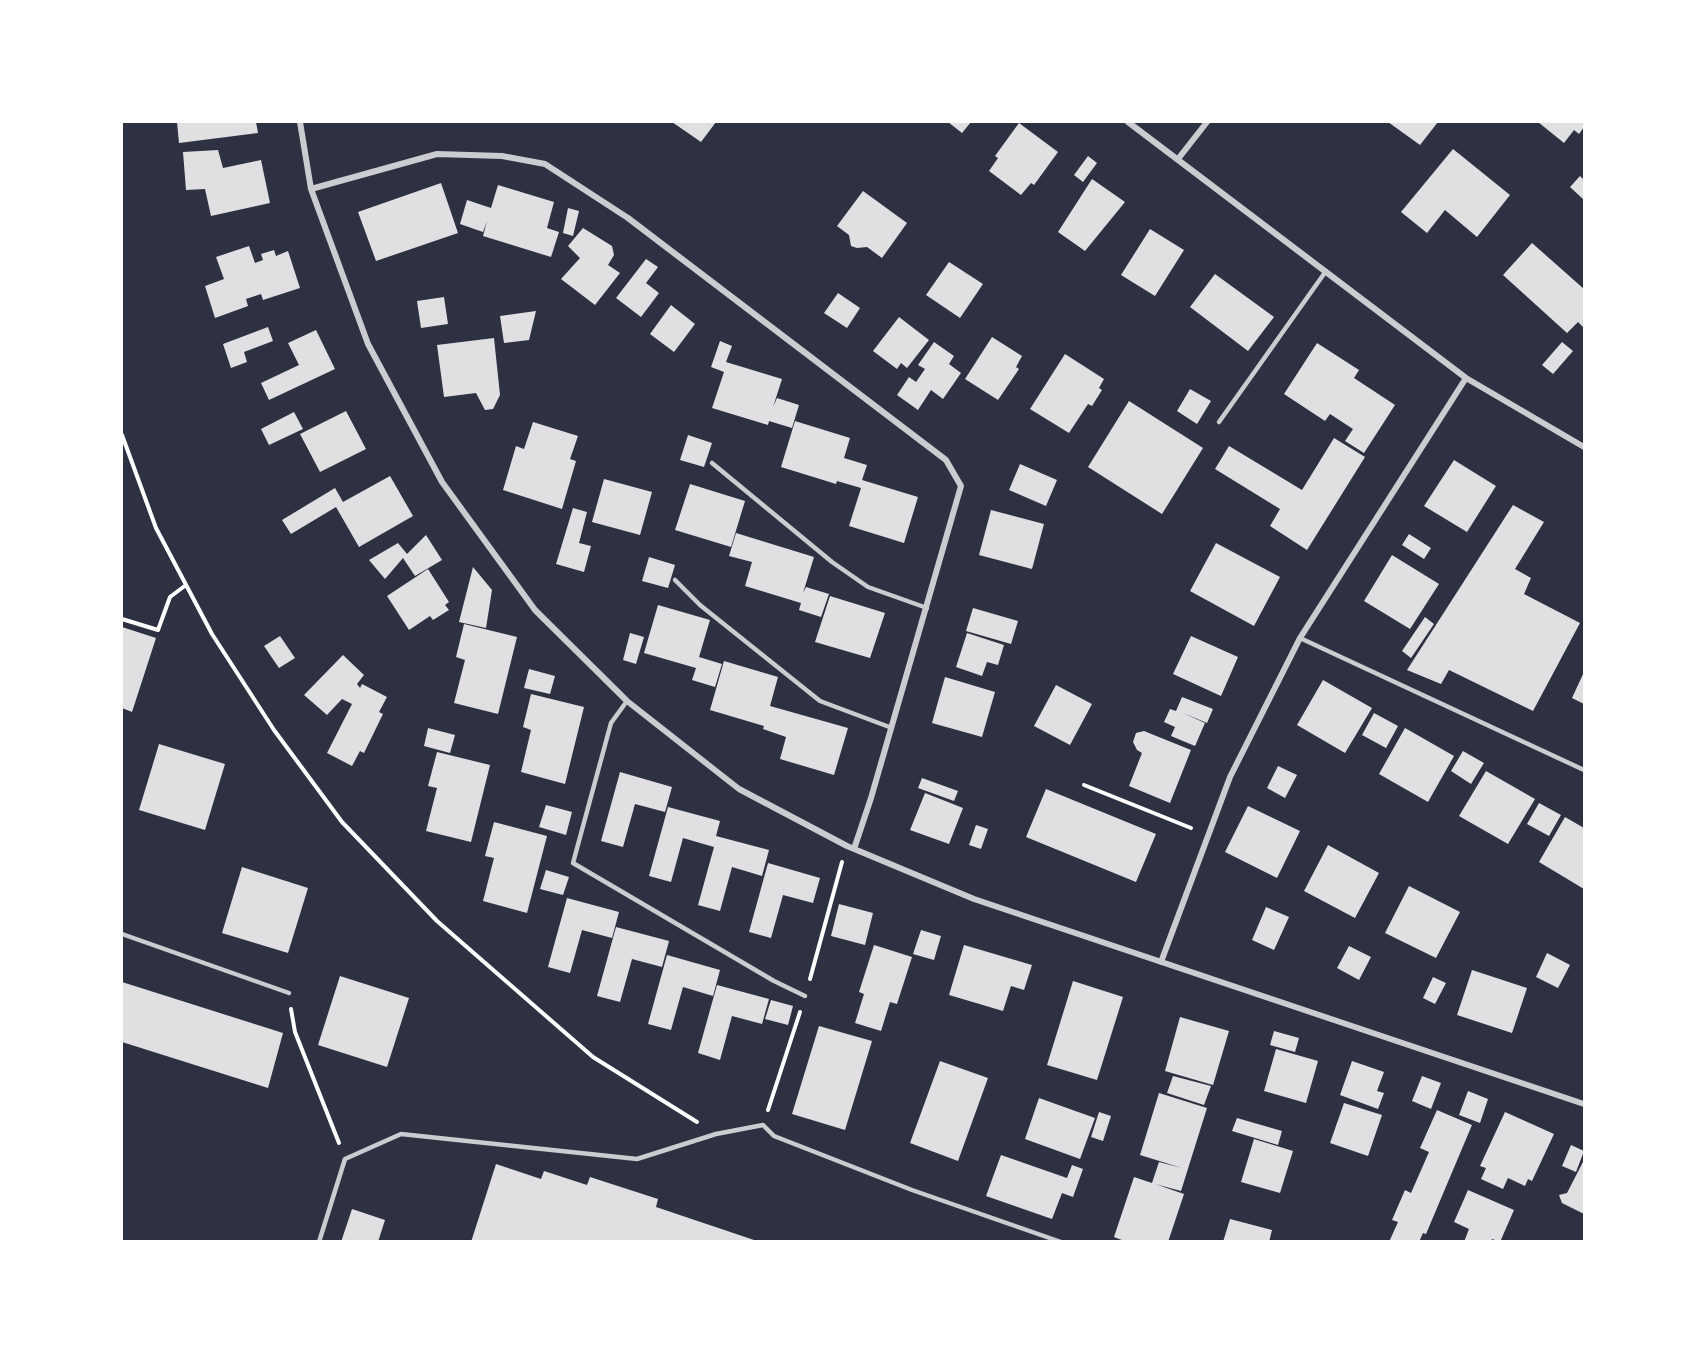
<!DOCTYPE html>
<style>
body{margin:0}
#map{position:relative;width:1706px;height:1363px;overflow:hidden;background:#2d3142;font-family:"Golos Text",sans-serif}
canvas{display:block}
.frame{position:absolute;inset:0;border:123px solid #fff;pointer-events:none}
</style>
<div id="map">
<canvas width="1706" height="1363"></canvas>
<div class="frame"></div>
</div>
<script>
const ctx = document.querySelector('canvas').getContext('2d');
ctx.lineJoin = 'round';
function paint(path, color) {
  ctx.fillStyle = color;
  ctx.fill(path, 'evenodd');
}
function stroke(path, color, width, dash) {
  ctx.strokeStyle = color;
  ctx.lineWidth = width;
  ctx.lineCap = dash ? 'butt' : 'round';
  ctx.setLineDash(dash || []);
  ctx.stroke(path);
}
const building = new Path2D(`
 M177 122H256L258 133 179 143Z
 M672 122H716L701 142Z
 M948 122H971L962 133Z
 M1388 122H1438L1420 145Z
 M1538 122H1584V127L1579 134 1574 130 1564 143Z
 M1019 123 1058 152 1034 185 1031 183 1021 195 989 171 998 158 995 156Z
 M1453 149 1510 195 1477 237 1445 210 1427 233 1401 212Z
 M218 150 223 168 261 160 270 203 211 216 205 189 186 190 183 152Z
 M1088 156 1097 163 1083 182 1074 175Z
 M1580 176 1584 180V200L1570 187Z
 M1092 179 1125 202 1085 251 1058 232Z
 M441 183 458 233 376 261 358 212Z
 M498 185 554 202 547 228 559 232 551 257 483 236 487 221 483 232 460 224 467 200 491 208Z
 M863 191 907 223 882 258 867 247 857 248 851 246 849 235 837 226Z
 M568 208 579 211 573 236 563 233Z
 M583 228 612 246 614 255 608 265 620 273 595 305 561 279 580 258 568 246Z
 M1150 229 1184 250 1155 296 1121 275Z
 M1532 243 1584 289V328L1578 322 1567 333 1503 275Z
 M249 246 255 263 263 260 261 254 274 250 276 256 288 251 300 288 263 300 261 294 246 299 248 306 215 318 205 286 224 279 216 257Z
 M646 259 658 267 646 283 659 293 641 317 616 298Z
 M949 262 983 284 960 318 926 295Z
 M1215 274 1274 317 1248 351 1190 307Z
 M838 293 860 308 847 328 824 313Z
 M444 297 448 324 421 328 417 301Z
 M671 305 695 324 674 352 650 334Z
 M536 311 529 340 504 343 500 316Z
 M899 317 929 340 907 368 901 363 897 369 873 351Z
 M268 327 273 341 244 352 247 362 231 368 223 344Z
 M316 330 335 369 269 400 261 383 299 365 288 343Z
 M992 337 1022 356 1016 367 1019 369 998 400 965 379Z
 M494 338 500 395 493 409 485 410 476 393 444 397 437 345Z
 M720 341 732 346 726 362 782 379 773 407 777 398 799 405 792 428 769 421 768 425 712 408 724 372 711 367Z
 M934 342 954 356 949 364 961 373 943 399 931 390 918 410 897 395 909 377 916 382 925 369 918 365Z
 M1562 342 1573 351 1553 374 1542 365Z
 M1317 343 1359 370 1354 378 1395 405 1364 453 1345 441 1353 429 1330 414 1325 421 1284 394Z
 M1065 354 1104 379 1099 388 1102 390 1092 406 1088 404 1069 433 1030 409Z
 M1190 389 1211 401 1197 424 1177 411Z
 M1129 401 1203 448 1162 514 1088 467Z
 M346 411 366 449 320 472 300 434Z
 M294 412 303 429 269 445 261 429Z
 M795 421 850 438 844 458 867 465 862 480 918 497 904 543 849 526 861 488 837 481 836 484 781 467Z
 M533 422 578 436 570 459 576 461 562 509 503 490 516 446 524 449Z
 M688 435 712 443 704 467 680 460Z
 M1334 438 1365 457 1307 550 1270 526 1280 509 1215 469 1229 446 1302 490Z
 M1454 460 1496 486 1467 532 1424 506Z
 M1020 464 1057 480 1046 506 1009 490Z
 M390 476 413 516 359 547 336 507 291 534 282 520 335 488 343 502Z
 M604 479 652 492 640 535 592 522Z
 M690 484 745 501 731 547 675 530Z
 M1513 505 1544 522 1515 569 1531 578 1524 594 1580 623 1533 711 1449 670 1441 684 1407 670Z
 M573 508 587 512 579 543 591 546 584 572 556 564Z
 M991 510 1044 524 1032 569 979 555Z
 M736 533 814 557 803 593 806 587 829 594 821 617 799 610 801 603 745 586 752 562 729 556Z
 M1409 534 1431 548 1424 559 1402 545Z
 M426 535 442 560 415 576 403 558 385 579 369 560 398 543 407 554Z
 M1216 543 1280 577 1254 626 1190 591Z
 M1392 555 1439 584 1410 629 1364 601Z
 M649 557 675 565 668 588 642 581Z
 M473 567 492 590 486 628 459 622Z
 M428 569 449 602 445 605 449 610 433 620 430 616 409 630 387 596Z
 M830 596 885 613 870 658 815 642Z
 M658 605 710 620 699 657 722 664 715 687 692 680 696 668 644 653Z
 M973 608 1018 621 1011 644 966 631Z
 M1425 617 1434 624 1411 658 1402 651Z
 M464 624 517 637 498 714 454 703 465 660 456 657Z
 M122 627 156 638 132 712 122 708Z
 M630 633 644 637 636 664 623 660Z
 M967 633 1004 645 998 665 987 662 982 676 956 667Z
 M280 636 295 658 279 668 264 646Z
 M1191 636 1238 657 1221 696 1173 674Z
 M343 655 364 675 357 684 360 688 362 684 387 697 379 712 383 714 364 753 360 751 352 766 327 753 352 704 342 699 327 715 304 695Z
 M724 661 778 677 770 706 848 728 834 775 780 759 786 737 763 729 764 726 710 710Z
 M529 669 555 676 550 694 524 688Z
 M1584 672V704L1572 698Z
 M945 677 995 692 982 737 932 723Z
 M1323 680 1372 708 1345 753 1297 725Z
 M1056 685 1092 704 1070 745 1034 726Z
 M531 694 584 707 565 784 521 772 531 730 523 727Z
 M1182 697 1213 709 1207 723 1183 713 1205 723 1195 746 1171 736 1175 727 1164 722 1170 709 1176 711Z
 M1374 713 1398 726 1386 748 1362 735Z
 M428 728 455 735 450 753 424 746Z
 M1405 728 1454 756 1428 802 1379 774Z
 M1144 731 1191 750 1170 803 1129 786 1142 753 1137 750 1133 742 1136 733Z
 M159 744 225 764 205 830 139 810Z
 M1463 751 1484 763 1471 784 1451 771Z
 M437 752 490 765 471 842 426 831 437 788 428 786Z
 M1278 766 1297 775 1285 798 1267 788Z
 M1486 771 1535 799 1508 844 1459 816Z
 M620 772 672 787 665 812 635 804 623 847 601 841Z
 M922 778 958 791 954 801 918 788Z
 M1046 789 1156 834 1136 882 1026 837Z
 M925 793 963 808 949 844 910 830Z
 M1539 803 1561 815 1549 836 1527 824Z
 M546 805 572 812 566 835 539 827Z
 M1248 806 1300 831 1277 878 1225 852Z
 M668 807 720 821 716 836 769 850 762 876 732 867 720 911 698 905 714 847 683 838 671 882 649 876Z
 M1565 817 1584 828V889L1539 862Z
 M494 822 547 836 527 913 483 901 494 858 485 856Z
 M976 825 988 829 981 849 969 845Z
 M1328 845 1379 873 1355 918 1304 891Z
 M768 863 820 878 813 903 783 895 771 938 749 932Z
 M242 867 308 888 288 953 222 933Z
 M546 870 569 877 563 895 540 889Z
 M1409 886 1460 912 1436 958 1385 933Z
 M567 898 619 912 612 938 582 930 570 973 548 967Z
 M839 904 873 913 865 945 831 936Z
 M1266 907 1289 917 1274 950 1252 940Z
 M616 927 669 941 662 967 632 959 620 1002 597 996Z
 M921 930 941 936 934 960 913 954Z
 M874 945 912 957 897 1004 890 1002 881 1031 855 1023 864 994 859 992Z
 M964 945 1032 965 1024 990 1011 986 1003 1011 949 995Z
 M1349 946 1371 957 1359 980 1337 968Z
 M1547 953 1570 965 1558 988 1536 977Z
 M667 955 720 970 713 996 683 987 671 1030 648 1024Z
 M1472 970 1527 988 1512 1033 1457 1015Z
 M340 976 409 998 387 1067 318 1045Z
 M1433 977 1446 983 1435 1004 1423 998Z
 M1073 981 1123 997 1097 1080 1047 1065Z
 M122 982 283 1033 268 1088 122 1042Z
 M717 985 769 999 762 1024 732 1016 720 1060 698 1053Z
 M771 1000 793 1006 788 1025 765 1019Z
 M1180 1017 1229 1031 1213 1085 1165 1071Z
 M819 1026 872 1041 845 1130 792 1114Z
 M1274 1031 1299 1038 1295 1052 1270 1045Z
 M1276 1049 1318 1061 1306 1103 1264 1091Z
 M940 1061 988 1078 958 1161 910 1143Z
 M1352 1061 1384 1072 1377 1091 1384 1093 1378 1109 1340 1095Z
 M1173 1076 1211 1086 1204 1105 1167 1093Z
 M1422 1076 1441 1083 1431 1109 1412 1101Z
 M1468 1091 1488 1099 1480 1123 1459 1115Z
 M1159 1093 1207 1108 1181 1191 1155 1184 1184 1194 1168 1242H1127L1114 1237 1134 1177 1152 1183 1159 1162 1182 1168 1140 1155Z
 M1039 1098 1095 1118 1080 1159 1025 1139Z
 M1344 1103 1382 1115 1368 1156 1330 1143Z
 M1437 1110 1472 1125 1426 1234 1423 1233 1419 1242H1389L1398 1222 1392 1220 1405 1190 1411 1193 1429 1152 1420 1148Z
 M1099 1112 1111 1116 1103 1141 1091 1137Z
 M1505 1112 1554 1134 1532 1181 1528 1179 1525 1186 1508 1178 1503 1189 1481 1179 1486 1168 1480 1166Z
 M1237 1118 1282 1131 1278 1145 1232 1131Z
 M1254 1139 1293 1151 1280 1193 1241 1182Z
 M1571 1145 1584 1151 1576 1172 1562 1166Z
 M1001 1155 1067 1178 1072 1165 1083 1169 1073 1197 1062 1193 1052 1219 986 1196Z
 M1584 1160V1214L1562 1203 1559 1195 1567 1193Z
 M496 1164 541 1179 544 1171 587 1185 590 1177 658 1199 656 1207 760 1242H471Z
 M1468 1190 1514 1210 1500 1242 1492 1239 1491 1242H1464L1469 1229 1454 1222Z
 M352 1209 385 1220 378 1242H341Z
 M1230 1219 1272 1230 1269 1242H1223Z`);
const path = new Path2D(`
 M122 435 156 528 212 634 274 730 342 822 437 921 593 1057 697 1122
 M122 619 158 630 170 597 186 585
 M1084 785 1191 828
 M810 979 842 862
 M291 1009 295 1032 339 1143
 M768 1110 800 1012`);
const service = new Path2D(`
 M1219 422 1326 271
 M712 463 832 562 868 587 927 608
 M675 580 700 605 820 701 892 728
 M1300 638 1584 770
 M627 701 611 723 573 863 774 981 805 996
 M122 934 289 993
 M319 1242 345 1159 401 1134 637 1159 716 1134 763 1125 774 1136 912 1190 1061 1242`);
const minor = new Path2D(`
 M300 122 311 189 368 344 442 482 535 610 627 701 739 789 847 846 974 899 1584 1104
 M1128 122 1466 378 1584 447
 M1178 159 1207 122
 M311 189 437 154 502 156 545 164 628 218 946 460 961 486 871 798 854 849
 M1161 962 1230 777 1300 638 1466 378`);
paint(building, '#e0e0e3');
stroke(path, '#fff', 4);
stroke(service, '#caccd0', 4.5);
stroke(minor, '#caccd0', 6);
</script>
